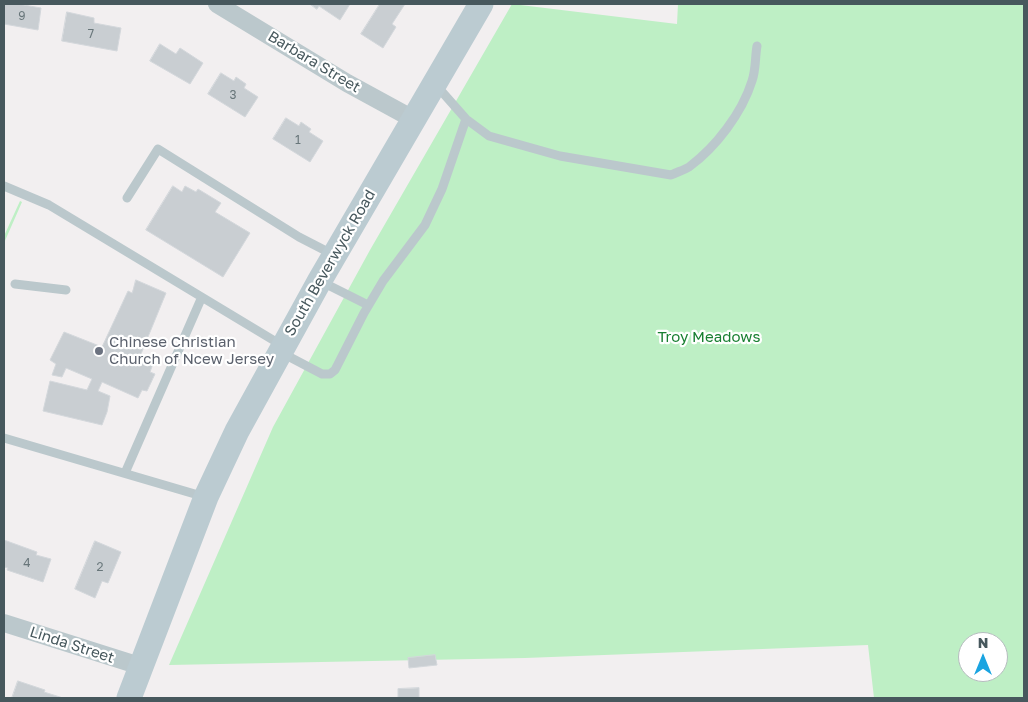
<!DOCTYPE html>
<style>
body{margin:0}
#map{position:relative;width:1028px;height:702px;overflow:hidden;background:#f2eff0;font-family:"Golos Text",sans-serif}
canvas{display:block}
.frame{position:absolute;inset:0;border:5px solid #47585d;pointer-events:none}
.north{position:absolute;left:958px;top:632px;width:50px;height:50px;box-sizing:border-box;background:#fff;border:1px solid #b5bcbe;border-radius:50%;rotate:0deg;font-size:14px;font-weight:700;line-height:20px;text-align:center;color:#47585d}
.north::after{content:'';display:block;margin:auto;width:18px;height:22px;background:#1aa4e1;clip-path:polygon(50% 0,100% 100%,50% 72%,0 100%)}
</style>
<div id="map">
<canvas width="1028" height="702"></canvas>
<div class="frame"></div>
<div class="north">N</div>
</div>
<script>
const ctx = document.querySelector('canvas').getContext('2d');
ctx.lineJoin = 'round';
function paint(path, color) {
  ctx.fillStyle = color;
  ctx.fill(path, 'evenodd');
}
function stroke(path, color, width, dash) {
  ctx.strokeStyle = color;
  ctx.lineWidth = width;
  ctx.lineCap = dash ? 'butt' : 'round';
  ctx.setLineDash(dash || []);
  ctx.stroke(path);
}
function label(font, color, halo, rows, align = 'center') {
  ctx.font = font + ' "Golos Text",sans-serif';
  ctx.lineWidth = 4.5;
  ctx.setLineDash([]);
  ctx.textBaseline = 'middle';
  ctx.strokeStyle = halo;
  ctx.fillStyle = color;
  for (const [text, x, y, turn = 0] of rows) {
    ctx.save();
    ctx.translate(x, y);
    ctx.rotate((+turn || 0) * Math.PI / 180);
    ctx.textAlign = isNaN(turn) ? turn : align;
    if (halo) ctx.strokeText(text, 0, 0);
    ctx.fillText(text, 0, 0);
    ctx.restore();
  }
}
const green = new Path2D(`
 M512 4 677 24 678 4H1024V698H874L868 645 525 658 169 665 273 427 370 250ZM968 642H998V672H968Z
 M20 201 22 202 4 243V236Z`);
const building = new Path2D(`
 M4 4H18L41 8 38 30 4 24Z
 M310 4H350L340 20 319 6 317 9Z
 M380 4H405L392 24 396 27 383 48 361 34Z
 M67 12 94 18V23L121 28 117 51 62 41Z
 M160 44 176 54 180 48 203 63 190 84 150 61Z
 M221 73 234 81 236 77 246 84 244 88 258 97 245 117 208 94Z
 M286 118 299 126 301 122 311 129 309 132 323 141 310 162 273 139Z
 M173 186 182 192 185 186 196 192 198 189 221 203 215 212 250 233 223 277 146 230Z
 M136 280 166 293 141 354 153 364 150 372 155 374 147 391 142 390 138 398 102 382 98 391 110 396 107 412 102 425 43 411 50 381 87 390 92 379 66 368 62 377 52 375 56 364 50 360 64 332 102 347 128 291 132 293Z
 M4 540 37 552 36 555 51 559 43 582 7 570 8 568 4 567Z
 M95 541 121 552 108 583 102 581 95 598 75 589Z
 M435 655 437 665 409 668 408 658Z
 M18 681 45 690 44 692 63 698H12Z
 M419 688V698H398V689Z`);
const service = new Path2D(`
 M436 85 466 119 489 136 560 156 671 175C677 172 684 170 689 167 716 147 742 113 752 81 756 70 755 57 757 46
 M4 186 49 205 283 346
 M127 198 158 149 299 237 332 254
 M320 281 368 305
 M15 284 66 290
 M282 353 322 374H330L335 370 364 313 383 281 425 225 442 189 466 119
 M4 438 205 497
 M125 473 201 299`);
const minor = new Path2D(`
 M217 4 347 83 413 119
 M4 623 140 666`);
const secondary = new Path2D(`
 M129 698 206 497 237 431 320 280 481 4`);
const markers = [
 [99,351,5,"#6b7280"]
];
const numberNames = [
 ["9",22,16],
 ["7",91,34],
 ["3",233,95],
 ["1",298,140],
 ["4",27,563],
 ["2",100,567]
];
const streetNames = [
 ["Barbara Street",314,62,31],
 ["South Beverwyck Road",330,263,-60],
 ["Linda Street",72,645,18]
];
const parkNames = [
 ["Troy Meadows",709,337]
];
const worshipNames = [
 ["Chinese Christian",109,342],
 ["Church of Ncew Jersey",109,359]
];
paint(green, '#beefc5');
paint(building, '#c9ced2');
stroke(building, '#d3d7db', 1);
stroke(service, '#bbc8cc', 9);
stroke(minor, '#bbc8cc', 18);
stroke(secondary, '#bbcbd1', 25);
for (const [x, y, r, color] of markers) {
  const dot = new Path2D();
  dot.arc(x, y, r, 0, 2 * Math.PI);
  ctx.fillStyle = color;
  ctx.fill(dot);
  stroke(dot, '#fff', 2);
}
label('12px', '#68767a', null, numberNames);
label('15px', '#47585d', '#fff', streetNames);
label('15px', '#187f31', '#fff', parkNames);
label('15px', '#5b616d', '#fff', worshipNames, 'left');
</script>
